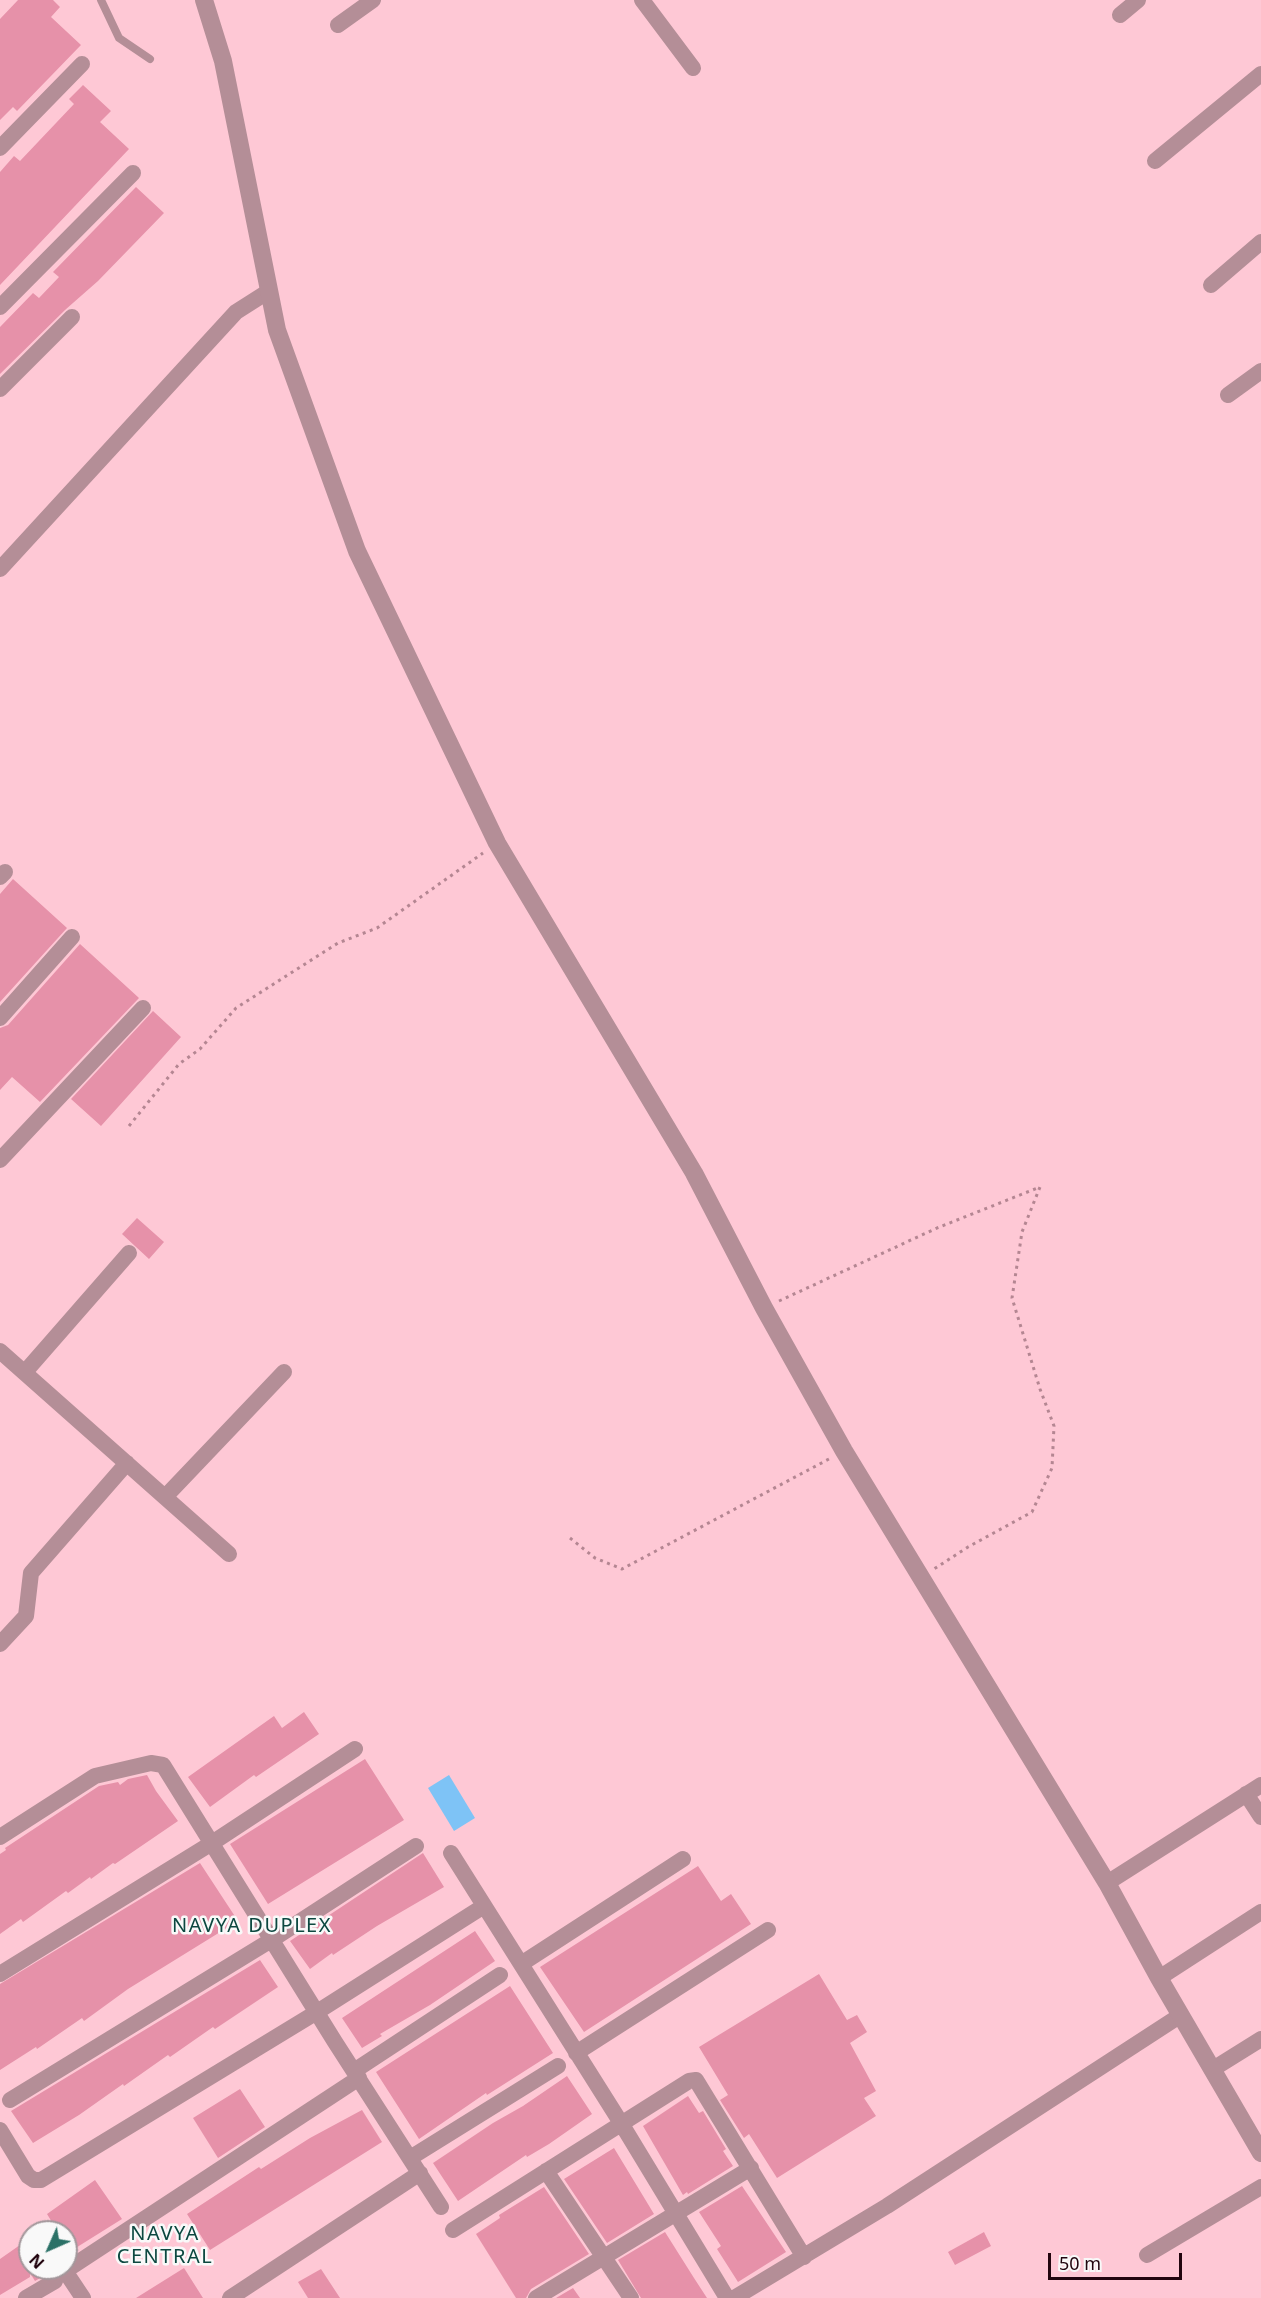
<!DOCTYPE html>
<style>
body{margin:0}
#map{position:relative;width:1261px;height:2298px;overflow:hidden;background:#fec8d5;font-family:"Noto Sans",sans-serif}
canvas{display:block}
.north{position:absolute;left:18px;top:2220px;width:60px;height:60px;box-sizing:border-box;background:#f9f9f9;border:2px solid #a3979b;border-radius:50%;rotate:225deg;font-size:16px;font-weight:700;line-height:24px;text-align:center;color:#22050f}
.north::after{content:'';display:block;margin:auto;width:21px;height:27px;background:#2b7167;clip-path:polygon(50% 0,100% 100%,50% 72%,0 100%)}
.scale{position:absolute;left:1048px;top:2253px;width:134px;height:27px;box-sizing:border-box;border:3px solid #22050f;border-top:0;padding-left:8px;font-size:18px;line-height:21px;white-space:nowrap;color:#22050f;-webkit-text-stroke:4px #f9f9f9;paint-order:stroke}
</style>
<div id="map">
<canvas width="1261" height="2298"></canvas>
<div class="north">N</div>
<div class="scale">50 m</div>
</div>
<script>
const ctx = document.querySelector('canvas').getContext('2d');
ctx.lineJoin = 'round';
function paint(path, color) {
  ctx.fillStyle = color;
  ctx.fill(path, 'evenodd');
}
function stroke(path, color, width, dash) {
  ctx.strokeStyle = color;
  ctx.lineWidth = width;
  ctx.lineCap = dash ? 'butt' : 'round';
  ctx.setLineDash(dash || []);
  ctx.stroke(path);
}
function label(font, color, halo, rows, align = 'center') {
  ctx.font = font + ' "Noto Sans",sans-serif';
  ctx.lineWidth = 5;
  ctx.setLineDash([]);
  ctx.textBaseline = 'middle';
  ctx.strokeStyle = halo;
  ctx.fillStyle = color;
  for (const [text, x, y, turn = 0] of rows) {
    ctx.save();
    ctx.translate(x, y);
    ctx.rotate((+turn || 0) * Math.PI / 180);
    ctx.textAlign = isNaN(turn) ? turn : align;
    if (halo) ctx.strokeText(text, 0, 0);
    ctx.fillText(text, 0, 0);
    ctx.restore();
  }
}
const water = new Path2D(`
 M449 1775 475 1818 454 1831 428 1788Z`);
const building = new Path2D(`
 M18 0H53L60 7 51 17 81 45 17 111 13 107 0 120V19Z
 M83 85 111 111 100 122 129 149 0 285V172L14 156 20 161 74 104 69 99Z
 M136 187 164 213 98 281 65 310 0 374V327L33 293 39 298 59 277 53 272Z
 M13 879 67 928 0 1002V894Z
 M80 944 139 998 40 1102 12 1077 0 1090V1028L8 1025Z
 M153 1011 181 1037 101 1126 71 1099Z
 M137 1218 164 1242 149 1259 122 1234Z
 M304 1712 319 1734 256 1777 254 1775 210 1807 188 1777 274 1716 282 1728Z
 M365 1759 404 1820 268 1904 230 1844Z
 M147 1775 156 1791 178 1821 115 1864 113 1863 91 1879 90 1877 68 1893 66 1891 23 1922 21 1919 0 1934V1854L6 1850 5 1848 99 1786 118 1782 120 1785 128 1779Z
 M423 1853 444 1887 377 1926 333 1955 332 1953 310 1969 290 1941Z
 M200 1863 238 1921 128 1989 84 2021 82 2018 37 2049 36 2047 0 2070V1984Z
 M698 1866 721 1901 731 1894 751 1924 584 2032 540 1967Z
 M475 1931 495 1961 430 2005 380 2034 382 2036 362 2048 342 2018Z
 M260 1960 278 1987 215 2029 213 2027 170 2057 168 2055 124 2086 123 2084 79 2115 33 2143 11 2111Z
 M819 1974 847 2020 857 2015 867 2032 850 2043 876 2091 864 2098 876 2116 777 2178 749 2134 744 2138 720 2100 728 2095 699 2047Z
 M510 1986 553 2053 487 2095 486 2093 419 2139 376 2072Z
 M567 2076 592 2114 549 2144 527 2157 526 2155 458 2201 433 2163 493 2123 523 2106Z
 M240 2089 265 2127 218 2158 193 2118Z
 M688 2096 699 2113 703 2111 726 2149 723 2151 733 2166 688 2194 687 2192 683 2195 643 2126Z
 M362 2110 382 2142 210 2250 187 2214 259 2167 261 2169 310 2138Z
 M614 2148 654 2214 607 2243 564 2179Z
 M95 2180 122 2219 66 2254V2232H58L47 2214Z
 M742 2186 786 2252 738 2282 717 2249 721 2246 699 2212Z
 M544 2187 589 2254 531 2289 526 2298H516L476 2234 500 2218 499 2215Z
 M665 2232 694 2278 707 2298H641L618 2260Z
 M984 2232 991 2246 955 2265 948 2252Z
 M30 2238V2268H50L52 2271 35 2281 30 2273V2277L0 2295V2259Z
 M184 2268 203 2298H136Z
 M321 2269 340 2298H308L298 2282Z
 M573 2288 580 2298H556Z`);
const path = new Path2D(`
 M129 1126 179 1064 200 1049 236 1008 338 943 377 928 483 853
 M779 1301 937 1228 1040 1187 1022 1232 1012 1298 1040 1389 1054 1426 1052 1468 1032 1512 968 1547 934 1569
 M570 1538 595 1558 622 1569 829 1459`);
const service = new Path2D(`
 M101 0 119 38 150 59`);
const minor = new Path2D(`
 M642 0 693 68
 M1120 15 1138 0
 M338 25 373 0
 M0 148 82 64
 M1155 161 1261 74
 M1211 285 1261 242
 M0 307 133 173
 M0 389 72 317
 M1228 395 1261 371
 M0 569 236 312 269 291
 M0 877 5 872
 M0 1018 72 937
 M0 1160 143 1008
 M0 1351 229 1554
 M25 1372 129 1253
 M165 1497 284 1372
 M0 1644 26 1616 31 1573 127 1463
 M1246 1794 1261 1817
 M0 1837 95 1776 151 1763 163 1765 335 2042 441 2207
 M451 1853 621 2123 727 2298
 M1107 1883 1261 1785
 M521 1964 683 1859
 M0 1974 212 1843 355 1749
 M1159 1978 1261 1912
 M576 2053 768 1930
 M1213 2069 1261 2039
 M354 2071 500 1975
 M10 2100 273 1939 416 1846
 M0 2130 28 2176 34 2180H41L317 2012 484 1906
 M410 2158 558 2066
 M546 2171 631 2298
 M453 2230 689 2081 696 2080 804 2257
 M1147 2255 1261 2187
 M63 2268 83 2298
 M65 2271 359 2078
 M26 2298 55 2281
 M230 2298 420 2173
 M536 2298 751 2168
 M734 2298 887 2206 1181 2015`);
const tertiary = new Path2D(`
 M204 0 223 61 277 330 357 551 497 843 694 1173 764 1308 844 1451 1107 1883 1159 1978 1261 2153`);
const neighbourhoodNames = [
 ["NAVYA DUPLEX",252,1926],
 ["NAVYA",165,2234],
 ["CENTRAL",165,2257]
];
paint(water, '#7ec3f6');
paint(building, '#e691a9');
stroke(path, '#b48692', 3, [3, 4.5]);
stroke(service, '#b48e97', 8);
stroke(minor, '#b48e97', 16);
stroke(tertiary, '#b48e97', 18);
ctx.letterSpacing = '1.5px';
label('20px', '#0c4840', '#f9f9f9', neighbourhoodNames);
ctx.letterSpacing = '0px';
</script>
